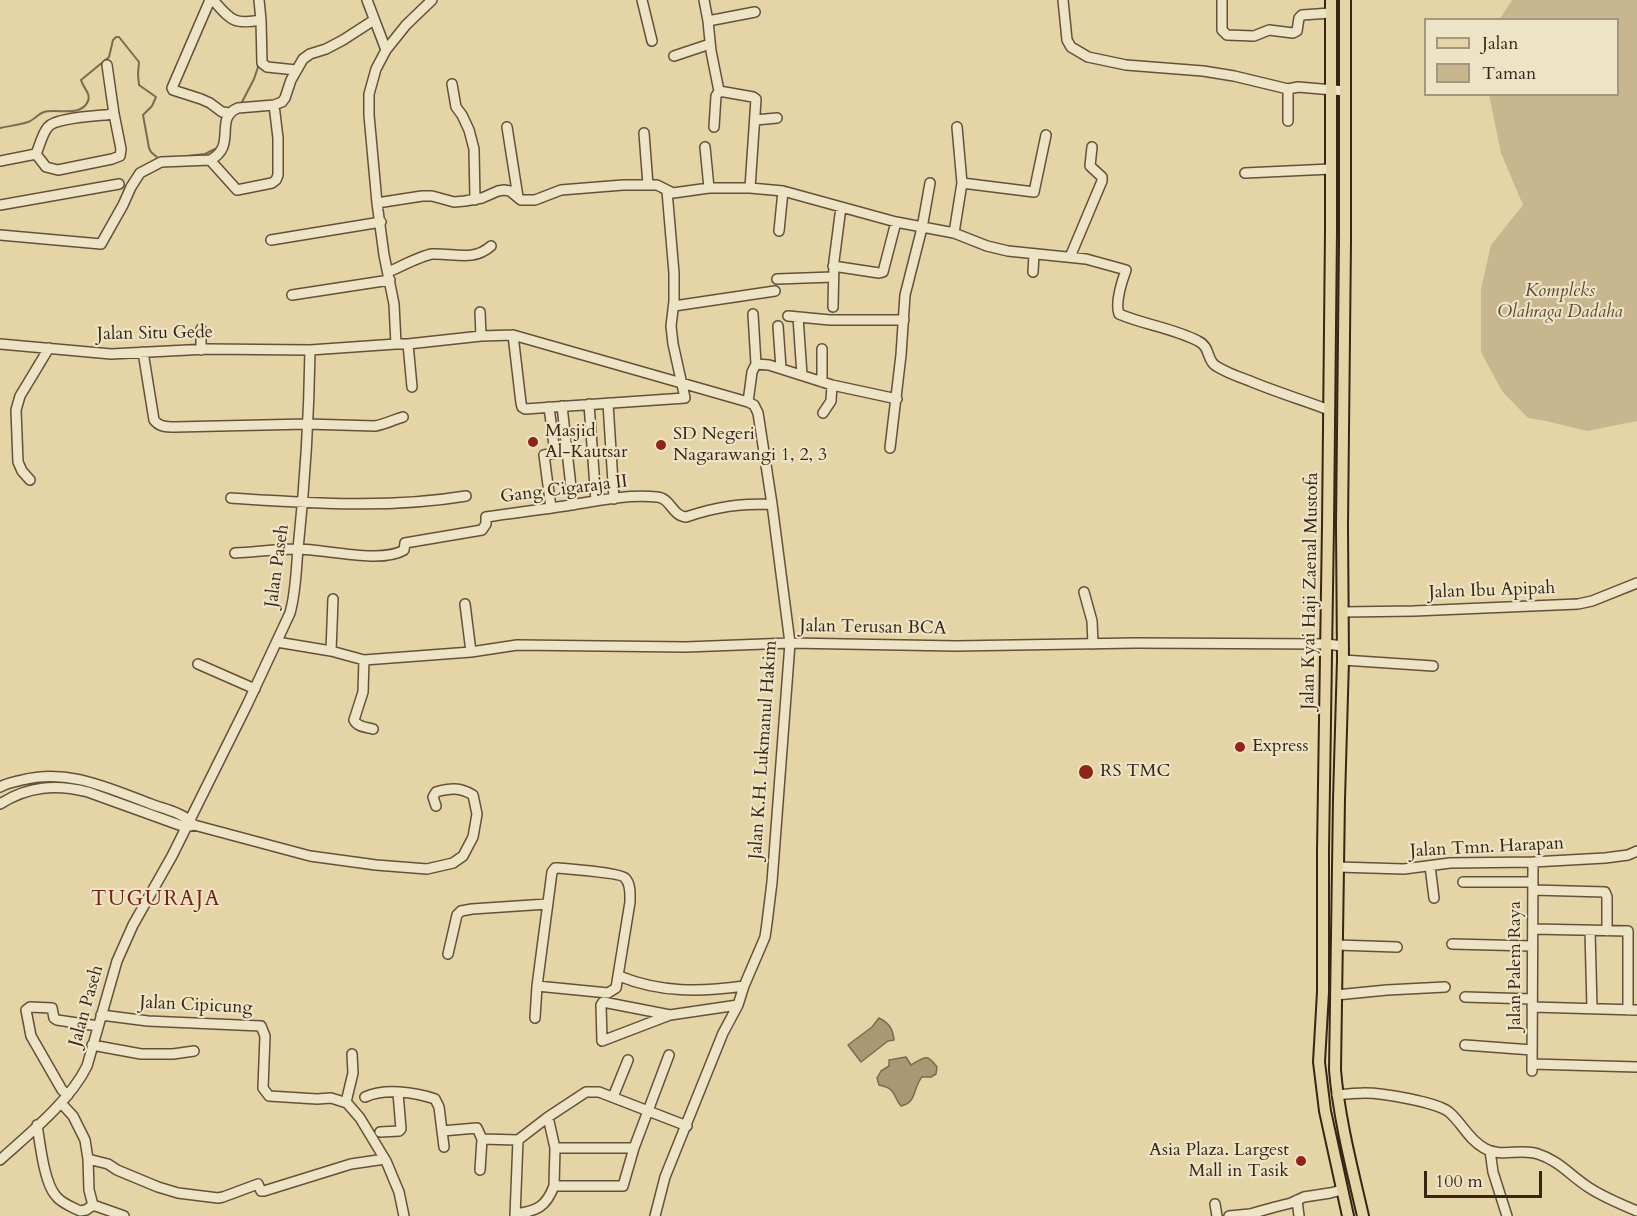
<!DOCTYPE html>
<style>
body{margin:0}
#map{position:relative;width:1637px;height:1216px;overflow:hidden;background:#e4d4a6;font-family:Cardo,serif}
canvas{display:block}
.legend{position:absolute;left:1424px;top:18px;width:195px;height:78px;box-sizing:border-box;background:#ede3c5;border:2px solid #a5977f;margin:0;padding:8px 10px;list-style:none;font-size:18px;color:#392517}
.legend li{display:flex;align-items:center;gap:12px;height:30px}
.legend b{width:30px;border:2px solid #a5977f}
.scale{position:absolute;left:1424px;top:1171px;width:118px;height:27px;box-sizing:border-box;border:3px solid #392517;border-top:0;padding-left:8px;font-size:18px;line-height:21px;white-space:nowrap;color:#392517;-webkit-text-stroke:4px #ede3c5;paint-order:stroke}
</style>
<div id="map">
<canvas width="1637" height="1216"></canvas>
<ul class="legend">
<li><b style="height:8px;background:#e4d4a6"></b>Jalan</li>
<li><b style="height:16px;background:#c7b68e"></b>Taman</li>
</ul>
<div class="scale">100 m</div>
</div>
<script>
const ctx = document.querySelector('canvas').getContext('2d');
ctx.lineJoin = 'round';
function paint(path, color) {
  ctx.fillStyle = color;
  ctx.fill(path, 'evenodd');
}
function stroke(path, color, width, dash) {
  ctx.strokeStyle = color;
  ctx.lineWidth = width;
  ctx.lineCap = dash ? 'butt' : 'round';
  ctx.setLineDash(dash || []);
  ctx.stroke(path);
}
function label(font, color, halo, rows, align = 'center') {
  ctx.font = font + ' Cardo,serif';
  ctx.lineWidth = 4.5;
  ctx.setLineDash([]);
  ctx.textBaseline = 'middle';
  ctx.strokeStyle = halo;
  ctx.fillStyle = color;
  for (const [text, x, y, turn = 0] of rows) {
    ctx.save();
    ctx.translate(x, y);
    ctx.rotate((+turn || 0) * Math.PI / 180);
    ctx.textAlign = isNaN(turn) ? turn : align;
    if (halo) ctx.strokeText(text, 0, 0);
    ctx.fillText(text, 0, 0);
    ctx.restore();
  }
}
const green = new Path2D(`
 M1512 0H1637V421L1587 431 1546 421 1528 418 1502 391 1481 352V289L1491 245 1523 205 1501 153 1489 95 1618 94V20L1500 19Z`);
const water = new Path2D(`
 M879 1018C889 1023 893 1029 894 1040L888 1041 861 1062 848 1045 872 1027Z
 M906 1057 911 1065C924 1058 926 1052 937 1067L936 1074 931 1077H922C913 1087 917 1103 901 1106 896 1101 896 1095 891 1090 888 1087 883 1086 879 1085L877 1078 881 1071 889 1066V1060Z`);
const stream = new Path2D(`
 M239 105 241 104 254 79 259 64
 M0 128C9 126 19 125 28 122 34 120 38 114 44 112 57 108 81 118 88 101 91 93 83 88 81 80L109 57 113 40 116 37H119L139 62 138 74 139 85 156 97 152 106 143 115 149 148 151 152 159 159
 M179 157 205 154 217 148`);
const minor = new Path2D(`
 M210 0 172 88 173 90 201 99 210 103 222 112 230 113
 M213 0C231 20 233 25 261 20
 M259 0 261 20 262 63 267 67 296 70
 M367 0 386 50
 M642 0 652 41
 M704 0 708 21 711 51 719 91 753 97 756 99 750 188
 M1063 0 1067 40 1071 47 1088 57 1126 65 1203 71 1234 76 1288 89 1298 87 1345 91
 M1222 0V30L1227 35 1254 36 1269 30 1293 33 1297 31 1299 18 1302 15 1331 13
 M708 21 755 12
 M674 56 710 44
 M452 84 456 107 462 115 469 130 474 149 475 200
 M1288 89V121
 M274 105 282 102 285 98 291 80 303 59 310 54 326 49 343 40 374 20
 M755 120 777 118
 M507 127 518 197
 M714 127 716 96 719 91
 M644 133 648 185
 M705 147 709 188
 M36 154 46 167 58 170 112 159 120 156 121 149 114 114 107 65
 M0 161 36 154C40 145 42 134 48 127 56 117 100 116 114 114
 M1245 173 1331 169
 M962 183 1034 192 1046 135
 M377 203 422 196H432L454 202 465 201 482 198 498 191 504 190 510 191 521 200H535L561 190 623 185H657L673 193 709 188H750L783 191 896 222 954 233 987 246 1008 251 1086 259 1126 270C1122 281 1115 303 1119 314 1145 325 1173 328 1198 341 1211 347 1206 360 1216 366 1227 373 1239 377 1250 381 1276 392 1303 400 1329 410
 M0 205 119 184
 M779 231 783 191
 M954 233 962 183 957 127
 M0 235 101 244 123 205 131 187 140 173 161 162 210 160C238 146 213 118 238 108L274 105 278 138V175L276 180 272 183 237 190 210 160
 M271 240 381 222
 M1070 257 1102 181V177L1090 166 1092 147
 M833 266 879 273 883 272 896 222
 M388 272C400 267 420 256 432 254 454 253 473 262 491 246
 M1033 272 1034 254
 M777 279 833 277
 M292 295 390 280
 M674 306 775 291
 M833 307 834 261 841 207
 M480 312 481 336
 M788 316 830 320H904
 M798 317 802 375
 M778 326 781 368
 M513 335 521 403 522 407 525 409 685 398 673 344 671 326 674 301V273L667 191
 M0 344 111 354 207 349 310 350
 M396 344H408L481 336 513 335 748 402 754 405 758 413 772 504 790 643 772 882 767 923 765 937 744 986 738 1005 723 1033 665 1177 655 1216
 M408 344 412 387
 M822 349V382
 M201 350V329
 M143 352 154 420C159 427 167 427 175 427L307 424 375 426C385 424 393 420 403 417
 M756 364 769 365 832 385 897 399
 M748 402 752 372 756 364 753 314
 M608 403 614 499
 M589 404 596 501
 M562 406 573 505
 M549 407 555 453 544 455 551 508
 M823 413 831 401 832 385
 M890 448 901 355 905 295 922 228 930 183
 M30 480 22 471 18 462 16 410 20 396 49 348
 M231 498C309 503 388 509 466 496
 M235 553C256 552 276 549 297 549 325 549 381 564 404 550L405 543 482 530 486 524V517C512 513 539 510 565 506 595 501 627 494 657 497 671 498 672 516 686 517 719 506 738 504 772 504
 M1084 592 1092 621 1093 644
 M465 604 471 652
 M1343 612 1414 611 1578 604 1592 601 1637 583
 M277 642 331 651 364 660 471 652 517 645 686 647 790 643 956 646 1135 643 1326 644 1343 646
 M331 651 333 599
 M364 660 363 692 354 720C357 727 366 727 373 729
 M1343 660 1433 666
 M198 664 255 689
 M0 787C7 783 14 782 22 780 68 768 108 788 151 804 164 809 183 813 192 823
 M0 804C28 786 56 784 88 792L185 827 194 825 310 856 376 865 427 869 453 863 463 856 473 837 477 814 473 795C460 787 450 788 436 792L433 797 436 806
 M1430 866 1434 898
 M1338 867 1404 869 1450 863 1533 862 1605 858 1628 855 1637 851
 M1463 882H1533
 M1533 890 1605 892 1607 897V931
 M1533 929 1628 931V1010
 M1590 931 1592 1008
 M1452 944 1532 946
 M1337 945 1397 947
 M448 954 457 915 461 911 472 909 547 904
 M619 976C661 993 700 992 744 986
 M1336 995 1387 990 1445 987
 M1465 997 1532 999
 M1532 1007 1637 1010
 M101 1015 148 1021 261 1026 265 1036 263 1088 269 1096 317 1099 331 1098 347 1103 360 1118 386 1161 399 1192 404 1216
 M670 1015 602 1041 601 1005 603 1002 670 1015 738 1005
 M535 1018 537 986 608 993 616 988 630 902C630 894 631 884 625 878 621 873 568 869 558 868H555L552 872 537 986
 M92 1045 141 1054H173L194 1051
 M1465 1045 1532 1050
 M1532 1064 1637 1067
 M1532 1071 1533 862
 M68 1095 62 1090 31 1036 26 1010 30 1007 52 1008 54 1018 57 1020 98 1026
 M1337 1095C1346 1094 1355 1093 1365 1093 1383 1093 1436 1102 1449 1112 1462 1123 1468 1139 1484 1148 1500 1158 1521 1148 1538 1154 1558 1160 1571 1176 1588 1187 1603 1197 1620 1204 1637 1211
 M365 1097C384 1088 415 1092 435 1099L439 1107 442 1131 477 1128 482 1139
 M613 1097 628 1060
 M346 1102 353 1073 352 1054
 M61 1103 73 1116 85 1140 88 1159 89 1190 93 1205 124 1216
 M548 1117 555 1148 554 1186H623L634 1148 669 1055
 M37 1125C40 1143 44 1183 56 1196 61 1203 72 1207 80 1211L86 1210 93 1205
 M442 1131 444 1147
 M380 1132 399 1131 401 1129 398 1093
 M555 1148H634
 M1490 1151 1493 1172 1507 1216
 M88 1159 108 1164 117 1170 158 1187 178 1193 218 1198 223 1197 258 1184 261 1191H264L351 1164 385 1159
 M0 1160C29 1134 70 1101 87 1066L117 961 133 925 172 856 247 705 290 613C296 592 296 570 298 549 305 483 309 417 310 350L396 344 394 304 384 255 377 203 369 115V94L376 69 386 50 406 25 432 0
 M480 1170 482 1139 518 1140 548 1117 586 1092H599L687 1126
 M1297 1200 1299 1216
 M1215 1204 1217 1216
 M515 1214C537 1211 546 1207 554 1186
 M515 1216 518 1140
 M1229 1216 1250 1214 1275 1207 1291 1203 1304 1197 1330 1193 1342 1190`);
const major = new Path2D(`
 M1331 0V231L1328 525 1323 850V992L1319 1062 1325 1111 1348 1216
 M1345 0V242L1342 526 1343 660 1339 799 1335 1070C1339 1119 1352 1168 1363 1216`);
const markers = [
 [533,442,6,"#8f2418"],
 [661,445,6,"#8f2418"],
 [1240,747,6,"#8f2418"],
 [1086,772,8,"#8f2418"],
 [1301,1161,6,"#8f2418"]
];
const parkNames = [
 ["Kompleks",1560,292],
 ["Olahraga Dadaha",1560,313]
];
const streetNames = [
 ["Jalan Situ Gede",155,334,-1],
 ["Gang Cigaraja II",564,490,-7],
 ["Jalan Paseh",278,566,-82],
 ["Jalan Kyai Haji Zaenal Mustofa",1311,591,-89],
 ["Jalan Ibu Apipah",1492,591,-2],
 ["Jalan Terusan BCA",873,628,1],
 ["Jalan K.H. Lukmanul Hakim",764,750,-86],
 ["Jalan Tmn. Harapan",1487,848,-3],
 ["Jalan Palem Raya",1516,966,-90],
 ["Jalan Paseh",87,1006,-74],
 ["Jalan Cipicung",196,1006,3]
];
const poiNames = [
 ["Masjid",545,432],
 ["Al-Kautsar",545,453],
 ["SD Negeri",673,435],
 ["Nagarawangi 1, 2, 3",673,456],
 ["Express",1252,747],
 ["RS TMC",1100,772],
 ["Asia Plaza. Largest",1289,1151,"right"],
 ["Mall in Tasik",1289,1172,"right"]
];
const quarterNames = [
 ["TUGURAJA",156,900]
];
paint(green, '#c7b68e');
paint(water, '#aa9875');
stroke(water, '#7d6a4f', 1.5);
stroke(stream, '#7d6a4f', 2);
stroke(minor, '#64513b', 12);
stroke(major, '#392517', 14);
stroke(minor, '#ede3c5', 9);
stroke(major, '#e4d4a6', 10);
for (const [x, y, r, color] of markers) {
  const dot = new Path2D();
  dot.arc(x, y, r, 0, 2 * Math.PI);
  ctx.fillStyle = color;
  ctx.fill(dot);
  stroke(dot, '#ede3c5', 2);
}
label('italic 18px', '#5c4935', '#ede3c5', parkNames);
label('18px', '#392517', '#ede3c5', streetNames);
label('18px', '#392517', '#ede3c5', poiNames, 'left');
ctx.letterSpacing = '1.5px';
label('21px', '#7a1f14', '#ede3c5', quarterNames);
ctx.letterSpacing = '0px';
</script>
